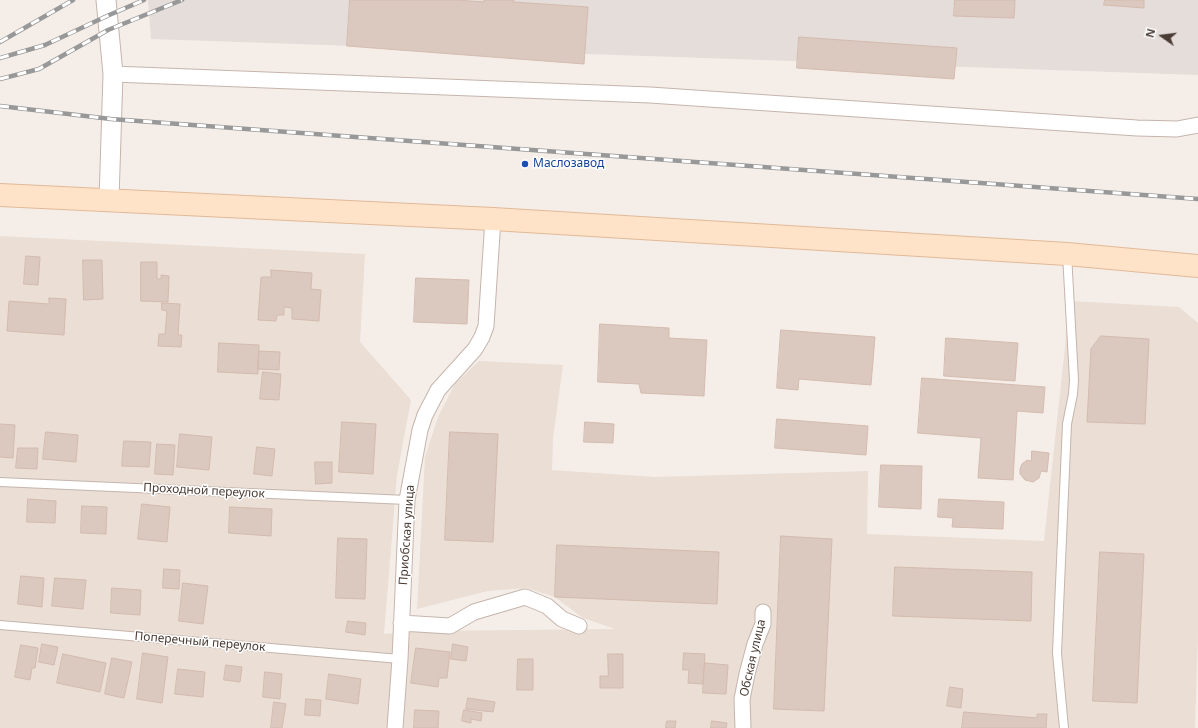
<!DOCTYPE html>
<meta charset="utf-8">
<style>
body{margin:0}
#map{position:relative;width:1198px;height:728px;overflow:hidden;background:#f5eee8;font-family:"Noto Sans",sans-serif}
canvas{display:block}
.north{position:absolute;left:1142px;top:16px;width:40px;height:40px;-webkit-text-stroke:3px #fff;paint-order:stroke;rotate:284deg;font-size:11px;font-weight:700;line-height:16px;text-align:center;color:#4a3c35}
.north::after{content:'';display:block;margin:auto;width:14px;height:18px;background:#4a3c35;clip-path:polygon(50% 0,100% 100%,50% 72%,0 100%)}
</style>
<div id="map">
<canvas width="1198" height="728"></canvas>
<div class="north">N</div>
</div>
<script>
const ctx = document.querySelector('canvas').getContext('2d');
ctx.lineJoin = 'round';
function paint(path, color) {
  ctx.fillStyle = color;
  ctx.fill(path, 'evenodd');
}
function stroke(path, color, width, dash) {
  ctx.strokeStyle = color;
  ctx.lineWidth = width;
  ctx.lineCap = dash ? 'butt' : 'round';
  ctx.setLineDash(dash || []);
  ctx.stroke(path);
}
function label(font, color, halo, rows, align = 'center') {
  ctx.font = font + ' "Noto Sans",sans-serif';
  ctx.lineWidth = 3;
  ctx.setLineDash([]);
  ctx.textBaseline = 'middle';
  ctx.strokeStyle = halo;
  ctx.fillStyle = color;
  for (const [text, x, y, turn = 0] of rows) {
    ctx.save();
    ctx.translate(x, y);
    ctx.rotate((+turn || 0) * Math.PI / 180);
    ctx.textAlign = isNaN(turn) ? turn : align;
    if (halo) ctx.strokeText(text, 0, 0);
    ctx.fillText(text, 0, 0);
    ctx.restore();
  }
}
const residential = new Path2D(`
 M0 236 365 254 360 342 411 400 397 475 384 634 427 631 615 629 583 618 555 597 526 588 488 591 417 609 425 457 438 417 455 384 479 361 563 365 553 438 552 470 655 477 868 471 867 534 1044 541 1070 301 1179 307 1198 323V635L1195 728H0Z`);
const industrial = new Path2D(`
 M148 0H1198V75L151 39Z`);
const building = new Path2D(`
 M350 0H456L484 2V0H514L513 2 588 7 584 64 347 46Z
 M955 0H1015L1014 18 954 16Z
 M1105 0H1144V8L1104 5Z
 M799 37 957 48 954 79 797 68Z
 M26 256 40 257 38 285 24 284Z
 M83 260H102L103 299 84 300Z
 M141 262H157V279H161V275L169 276 168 302 141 301Z
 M271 270 312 273 311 289 321 290 319 321 292 319V308L284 307V315H277L276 321 258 320 261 277H271Z
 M416 278 469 280 467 324 414 322Z
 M49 298 66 299 64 335 7 331 9 301 49 304Z
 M162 303 180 304 178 335H182L181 347 158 346 159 334H165L167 311 162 310Z
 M600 324 669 328V338L707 340 704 396 641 393 639 384 598 382Z
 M781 330 875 337 871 385 799 379 798 390 777 388Z
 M1101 336 1149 339 1145 424 1087 422 1091 349Z
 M946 338 1018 343 1015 381 944 376Z
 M219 343 259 345 258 374 218 372Z
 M259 351 280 352 279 370 258 369Z
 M263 372 281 374 279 400 260 399Z
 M922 378 1045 387 1043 413 1017 411 1013 480 978 478 981 438 918 433Z
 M777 419 868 426 866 455 775 448Z
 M342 422 376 424 373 474 339 472Z
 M585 422 614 424 613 443 584 442Z
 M0 424 15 425 13 458 0 457Z
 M46 432 78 435 76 462 43 459Z
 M450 432 498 434 493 542 445 540Z
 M180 434 212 437 209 470 177 467Z
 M124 441 151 442 149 467 122 466Z
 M157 444 175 445 173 475 155 474Z
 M257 447 275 449 272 476 254 474Z
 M18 448H38L37 469 16 468Z
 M1032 451 1049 453 1047 472 1041 471 1039 478 1033 482 1025 480 1020 474V469L1022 464 1027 460 1031 461Z
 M315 462H332V483L316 484Z
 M881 465 922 466 921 509 879 507Z
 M28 499 56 501 55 523 27 522Z
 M939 499 1004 502 1003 529 952 527 953 518 938 517Z
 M142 504 170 507 167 542 138 539Z
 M82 506 107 507 106 534 81 533Z
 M230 507 272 509 271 536 229 533Z
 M781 536 832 539 824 711 774 709Z
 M338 538 367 539 365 599 336 598Z
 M557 545 719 552 717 604 555 597Z
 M1100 552 1144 554 1137 703 1093 701Z
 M895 567 1032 572 1031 621 893 616Z
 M164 569 180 570 179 589 163 588Z
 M21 576 44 578 42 607 18 604Z
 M55 578 86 580 83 609 52 606Z
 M183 583 208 586 203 624 179 621Z
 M112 588 141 590 140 615 111 613Z
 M348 621 366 623 365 635 346 632Z
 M42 644 58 647 54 665 39 662Z
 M453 644 468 647 466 661 451 659Z
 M21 645 38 648 35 668H32L30 680 15 677Z
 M416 648 450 652 447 678H439L438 687 411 683Z
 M143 653 168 657 162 703 137 699Z
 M684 653 705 654 703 684 688 683 689 670H683Z
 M63 654 106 663 100 692 57 683Z
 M608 654H623V688H600V676H608Z
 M112 658 132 662 124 698 105 694Z
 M518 659H533V690H517Z
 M705 663 728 665 726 694 703 693Z
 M226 665 242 667 240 682 224 680Z
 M178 669 205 672 203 697 175 694Z
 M265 672 282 674 280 699 263 697Z
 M329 674 361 679 358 704 326 699Z
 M950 687 963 689 961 708 947 706Z
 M468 698 495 702 493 712 466 709Z
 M306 699 321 700 320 716 305 715Z
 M274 702 286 704 282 728H271Z
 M415 710 439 711 438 728H414Z
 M464 710 482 713 481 721 471 719V723L462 721Z
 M964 712 1037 718V714H1047L1046 728H962Z
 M667 721H676L675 728H666Z
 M712 721 727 723 726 728H711Z`);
const service = new Path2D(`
 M0 482 407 500
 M0 625 400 659
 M1064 728 1057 653 1067 424 1073 394 1074 380 1067 254`);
const minor = new Path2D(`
 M113 74 650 95 1137 128 1177 129 1198 125
 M401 623 450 626 474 612 525 597 547 606 562 619 579 626
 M395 728 400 659 407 500 420 430 425 415 438 390 475 349 482 337 486 326 493 219
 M743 728 742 699 747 674 755 644 763 624V612`);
const tertiary = new Path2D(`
 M106 0 113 74 109 200`);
const secondary = new Path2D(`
 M0 195 493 219 1067 254 1198 266`);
const rail = new Path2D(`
 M0 42 73 0
 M0 58 45 45 107 16 144 0
 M0 79 39 69 108 30 182 0
 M0 106 111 119 1198 199`);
const markers = [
 [525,164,4,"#1a4fb4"]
];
const transitNames = [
 ["Маслозавод",533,164]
];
const streetNames = [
 ["Проходной переулок",204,491,3],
 ["Приобская улица",407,535,-86],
 ["Поперечный переулок",200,642,5],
 ["Обская улица",753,658,-77]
];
paint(residential, '#eaded5');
paint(industrial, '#e5ddd9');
paint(building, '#dbc8bf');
stroke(building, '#d4bbae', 1);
stroke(service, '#c5b5ac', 10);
stroke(minor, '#c5b5ac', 17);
stroke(tertiary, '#c5b5ac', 21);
stroke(secondary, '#e1b997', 24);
stroke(service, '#fff', 8);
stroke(minor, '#fff', 15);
stroke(tertiary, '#fff', 19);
stroke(secondary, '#ffe3c8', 22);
stroke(rail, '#989898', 4.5);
stroke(rail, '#fff', 3, [9]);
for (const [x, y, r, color] of markers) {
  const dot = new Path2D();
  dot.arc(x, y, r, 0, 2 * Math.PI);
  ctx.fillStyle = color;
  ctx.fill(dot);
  stroke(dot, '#fff', 1.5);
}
label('12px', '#164399', '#fff', transitNames, 'left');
label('12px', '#4a3c35', '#fff', streetNames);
</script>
